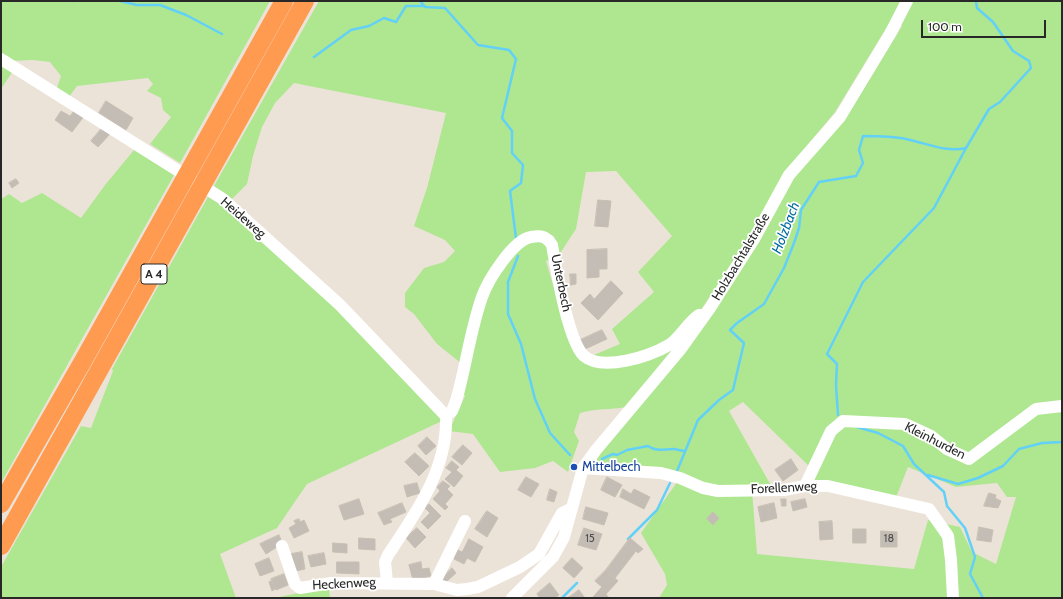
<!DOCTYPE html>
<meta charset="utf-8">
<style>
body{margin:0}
#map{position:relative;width:1063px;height:599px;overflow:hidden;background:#ece3d8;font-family:Cabin,sans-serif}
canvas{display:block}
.frame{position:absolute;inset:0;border:2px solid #282828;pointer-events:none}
.scale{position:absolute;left:921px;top:20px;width:125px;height:18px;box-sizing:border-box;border:2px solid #282828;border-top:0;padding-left:5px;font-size:12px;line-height:14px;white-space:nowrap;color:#282828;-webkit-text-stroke:3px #fff;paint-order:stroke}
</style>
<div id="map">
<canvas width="1063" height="599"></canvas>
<div class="frame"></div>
<div class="scale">100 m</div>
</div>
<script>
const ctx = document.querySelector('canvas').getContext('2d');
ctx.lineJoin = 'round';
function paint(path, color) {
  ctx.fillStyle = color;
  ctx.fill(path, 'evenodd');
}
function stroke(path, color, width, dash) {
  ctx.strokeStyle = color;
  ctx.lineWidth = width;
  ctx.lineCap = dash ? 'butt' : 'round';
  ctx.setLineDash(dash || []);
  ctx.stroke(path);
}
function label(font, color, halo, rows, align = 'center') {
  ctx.font = font + ' Cabin,sans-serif';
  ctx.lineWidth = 3.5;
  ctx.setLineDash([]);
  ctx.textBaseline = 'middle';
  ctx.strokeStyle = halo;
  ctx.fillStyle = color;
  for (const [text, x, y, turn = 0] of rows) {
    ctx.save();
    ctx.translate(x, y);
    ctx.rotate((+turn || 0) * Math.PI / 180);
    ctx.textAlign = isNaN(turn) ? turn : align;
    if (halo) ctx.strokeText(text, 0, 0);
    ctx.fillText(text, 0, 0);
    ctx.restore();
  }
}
const green = new Path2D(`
 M1 1H270L180 163 150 144 171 117 163 110 161 98 147 91 153 84 148 78 77 86 69 97 57 88 61 76 50 62 33 60 9 61 1 56Z
 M319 1H1062V598H659L667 585 665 574 641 533 680 478 603 465 597 461V457L632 415 792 177 844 121 902 26 893 17 835 112 786 171 750 235 705 304 674 347 626 407C610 410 596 408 580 413L574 432 579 441 568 472 553 461 535 468 500 472 473 434 449 431 465 396 457 383 462 364 437 344 414 314 405 307V293L424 268 444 262 455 251 445 240 414 226 427 188 446 113 294 83 275 103 262 127 253 156 247 184 231 200 214 186ZM616 171 672 236 638 272 654 292 612 329 620 344 582 360C566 327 556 296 546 261L552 259 540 231 554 236 557 258 576 229 586 172ZM743 402 813 470 805 486 895 500 908 467 956 487 997 483 1007 497H1016L996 564 972 552 960 527 928 520 914 569 757 554 752 490 773 489 729 411Z
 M1 64 13 71 1 89Z
 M134 150 174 175 1 483V197L3 198 9 194 22 203 42 193 81 218 105 185Z
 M208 197 228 209 334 304 439 414 442 421 307 484 277 528 220 554 236 598H1V567L81 426 91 428 113 371 112 369Z
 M329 587 330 598H274Z`);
const stream = new Path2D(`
 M72 1H73
 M120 1 137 5H160L186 15 222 34
 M420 1 425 7 445 8 478 45 509 50 516 59 502 118 512 131V153L523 165 521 183 510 191 516 238
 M314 57 351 30 369 26 384 18 396 22 406 6H425
 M518 256 508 282V314L521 344 535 399 550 433 570 455
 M838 415 836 385 837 364 827 354 863 282 934 208 966 148
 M857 427 878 433 903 446 914 464 944 492 947 506 965 528 975 557 970 574 983 598
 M602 459 613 454 617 455 627 450 648 446C656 452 664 449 673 449 677 449 681 451 685 451
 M677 471 698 420 719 400 733 390 744 343 730 330 737 323 764 304 784 268 794 243 799 228 801 210 819 182 856 176 863 163 859 150 863 136C878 136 892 136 906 139 926 143 946 153 966 148L989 109 1000 102 1031 68 1029 61 1013 51 993 22 977 8 976 1
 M928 475 958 484 978 478 1003 466 1019 449 1042 443 1062 442
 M628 539 657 510 670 483
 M562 598 577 583`);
const building = new Path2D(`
 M106 101 133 118 126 130 99 113Z
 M76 108 85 115 72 132 55 120 61 111 70 116Z
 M103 127 110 134 98 147 91 141Z
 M16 179 19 183 12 188 9 183Z
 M598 200 611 201 608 227 595 226Z
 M607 249V269H599V277L587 278V250Z
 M570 274H576V284L571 285Z
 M611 281 623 293 598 320 581 303 590 294 594 299Z
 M602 330 607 339 583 350 578 341Z
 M427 437 436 446 426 455 418 446Z
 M463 445 472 453 462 465 452 457Z
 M415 453 429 466 419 476 405 462Z
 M791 459 798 470 783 481 775 470Z
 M452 461 459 467 456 470 463 476 454 487 445 479 452 472 446 468Z
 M526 477 539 484 531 497 518 490Z
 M607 477 622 485 615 497 601 490Z
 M443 481 450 486 447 489 453 495 445 504 448 507 445 510 433 499 440 491 437 487Z
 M417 483 420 493 407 497 404 486Z
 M550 489 557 492 554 502 547 500Z
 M623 489 631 494 634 489 650 497 644 509 620 497Z
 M989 493 996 495 995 498 1001 501 998 508 984 506Z
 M359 499 364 514 344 520 339 506Z
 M781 499H786V506H782Z
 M805 499 807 507 793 511 791 502Z
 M402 503 406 512 390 519 392 522 384 525 378 513Z
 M774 503 777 518 761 522 758 507Z
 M429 504 441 516 428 529 421 522 430 513 425 508Z
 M586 507 608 513 604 525 583 519Z
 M487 511 498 518 487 537 475 529Z
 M713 512 719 518 713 525 707 519Z
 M299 519 300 522 304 520 309 531 294 538 289 528 296 524 294 521Z
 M832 521 833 539 820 540 819 522Z
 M979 527 993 530 991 542 977 540Z
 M417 528 426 537 415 548 406 538Z
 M584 528 602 534 596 550 578 545Z
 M853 529H866V543H853Z
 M881 531 897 532V547H881Z
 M279 535 281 540 275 544 277 547 266 554 260 544Z
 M359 538 375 539V550L359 549Z
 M630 538 643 549 638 553 636 551 615 578 606 570Z
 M469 539 483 547 475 562 467 558 464 564 454 559 458 550 462 552Z
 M333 543 347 544V553L333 552Z
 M302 552 305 569 296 571 291 554Z
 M324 553 326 564 311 567 308 556Z
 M269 558 274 571 260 576 255 564Z
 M572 558 583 568 574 578 563 568Z
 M337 562H359V574L337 573Z
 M421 562 422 569 429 568 431 576 413 580 409 565Z
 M452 568 456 573 445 583 442 578Z
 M606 570 618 581 606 594 609 598H592L602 587 595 581Z
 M284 574 288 585 276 590 271 579Z
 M272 581 275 589 272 591 269 582Z
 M550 583 559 595 555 598H540L537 594Z
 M579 590 585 598H568Z`);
const minor = new Path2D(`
 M1 59 223 199 340 305 446 416C448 469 416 513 388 555L385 562 387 582
 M446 416 452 411 456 401C466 367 470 331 482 297 488 280 513 240 531 237 541 235 546 236 552 245 556 268 568 341 584 356 603 372 650 356 669 345 681 337 687 323 699 315
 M583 468 661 473 680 478 703 488 718 491 784 490 805 486H828L929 509 948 536 951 560 953 598
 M805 486 831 431 843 421 905 424 931 436 947 449 969 459 1036 409 1062 406
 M282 546 295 584 300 588 331 583 434 584 465 521
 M434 584 457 590 467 589 478 587 520 567 539 554 562 513 572 508
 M512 598 553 557 564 537 583 468 596 450 680 350 710 308 754 239 789 175 840 117 890 34 907 1`);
const highway = new Path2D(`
 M1 504 83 361 284 1
 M1 546 305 1`);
const markers = [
 [574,467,4,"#1a4fb4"]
];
const numberNames = [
 ["15",590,539],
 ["18",889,539]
];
const shields = [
 [154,274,26]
];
const shieldNames = [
 ["A 4",154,274]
];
const streetNames = [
 ["Heideweg",243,218,41],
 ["Holzbachtalstraße",741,257,-59],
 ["Unterbech",561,283,78],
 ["Kleinhurden",935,441,27],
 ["Forellenweg",784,488,-3],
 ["Heckenweg",344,584,-3]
];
const transitNames = [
 ["Mittelbech",582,467]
];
const waterNames = [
 ["Holzbach",786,228,-69]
];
paint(green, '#aee790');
stroke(stream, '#62d0f7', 2.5);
paint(building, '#c3bdb5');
stroke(building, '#c7bfb2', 1);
stroke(minor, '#fff', 12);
stroke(highway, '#ff9b50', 18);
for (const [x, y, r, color] of markers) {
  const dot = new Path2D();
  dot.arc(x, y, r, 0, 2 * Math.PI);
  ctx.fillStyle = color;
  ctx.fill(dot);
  stroke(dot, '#fff', 1.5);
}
label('11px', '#4f4d4b', null, numberNames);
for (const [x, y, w] of shields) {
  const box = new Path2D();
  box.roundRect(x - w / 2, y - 10, w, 20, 3);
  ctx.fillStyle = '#fff';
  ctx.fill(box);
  stroke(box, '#282828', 1);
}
label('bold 12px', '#282828', null, shieldNames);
label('13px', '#282828', '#fff', streetNames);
label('13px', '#164399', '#fff', transitNames, 'left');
label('italic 14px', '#046ba0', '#fff', waterNames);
</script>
